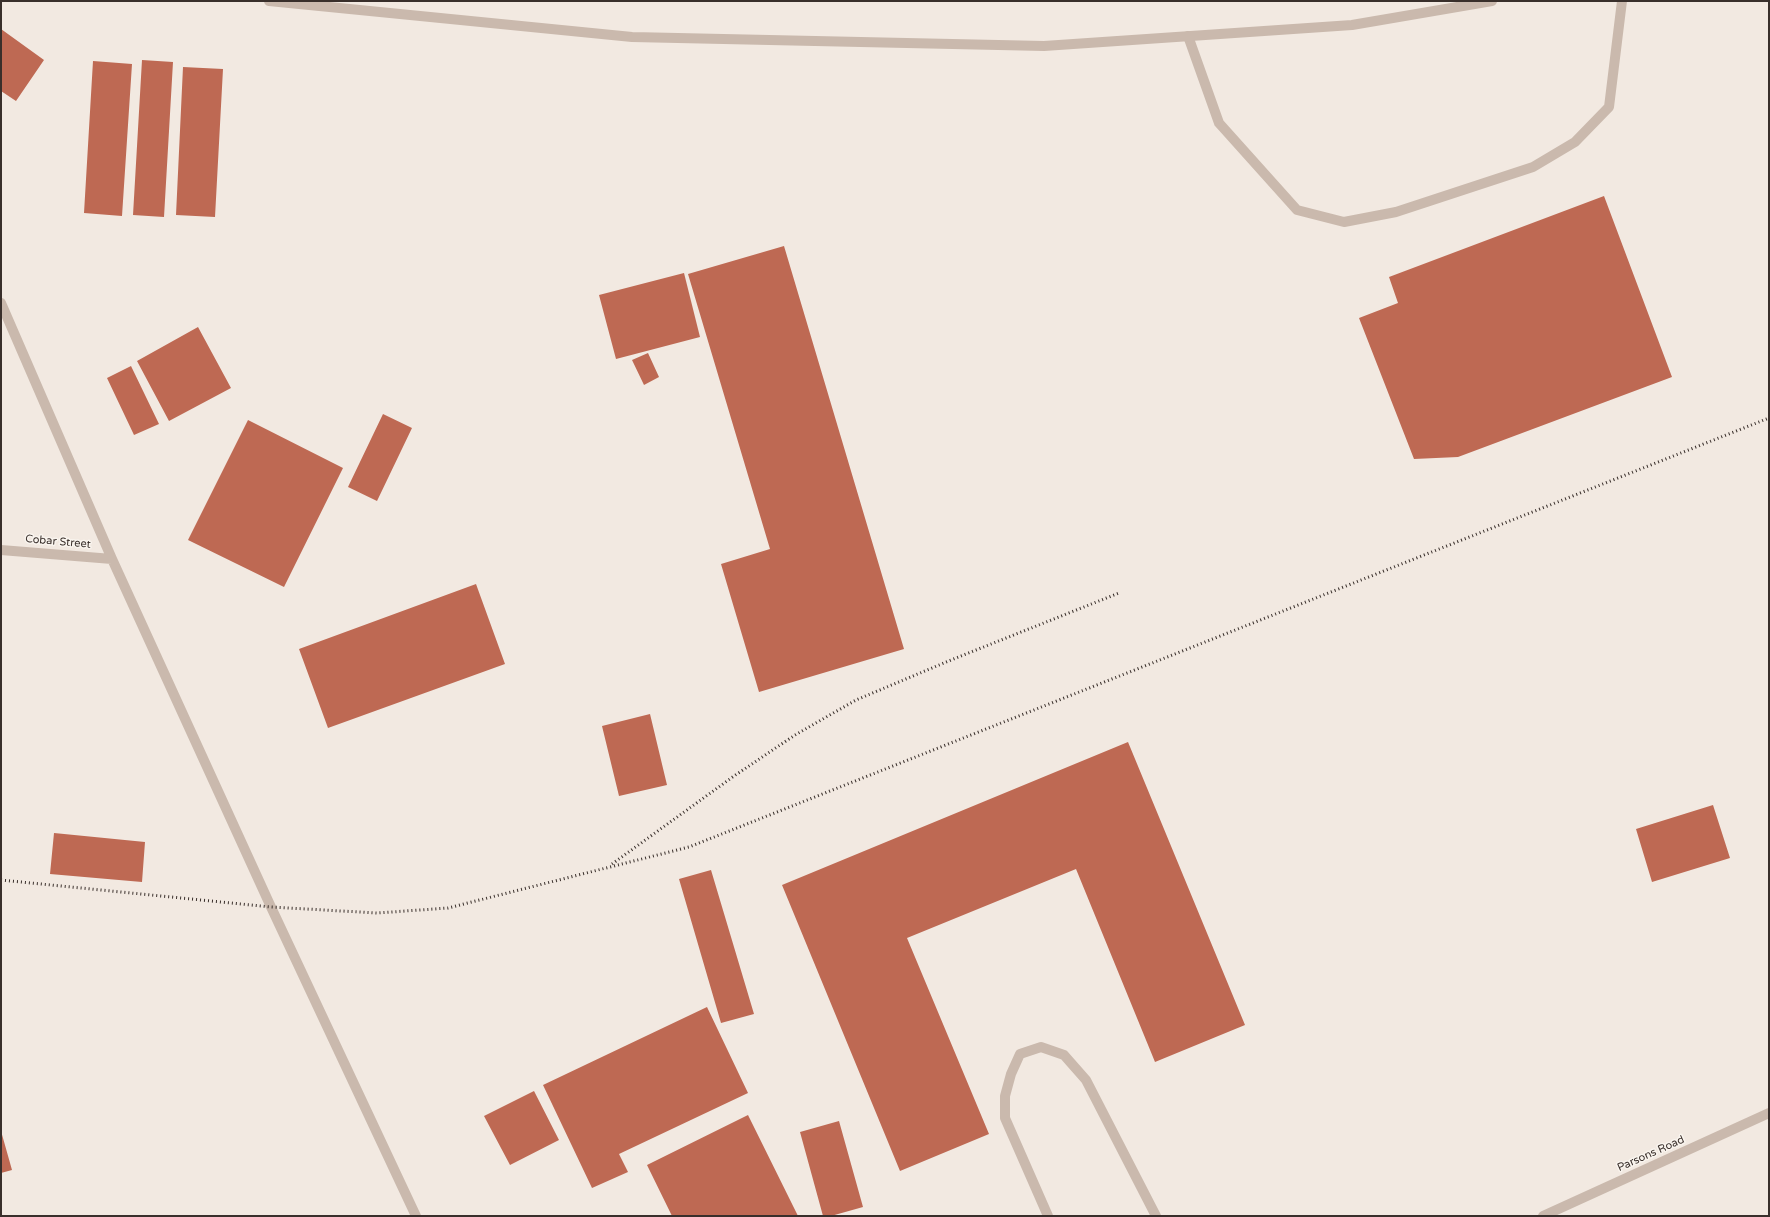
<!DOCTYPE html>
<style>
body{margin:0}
#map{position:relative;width:1770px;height:1217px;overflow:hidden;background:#f2e9e1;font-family:"Varela Round",sans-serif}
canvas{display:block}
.frame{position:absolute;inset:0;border:2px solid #392f2b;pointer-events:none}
</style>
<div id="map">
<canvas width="1770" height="1217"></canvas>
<div class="frame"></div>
</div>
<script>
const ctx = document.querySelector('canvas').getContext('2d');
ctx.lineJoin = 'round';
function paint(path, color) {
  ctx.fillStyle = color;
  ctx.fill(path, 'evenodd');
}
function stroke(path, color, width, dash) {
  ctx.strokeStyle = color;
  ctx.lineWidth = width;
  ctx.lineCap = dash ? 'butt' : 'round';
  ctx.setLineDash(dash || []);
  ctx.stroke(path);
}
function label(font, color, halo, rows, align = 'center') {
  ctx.font = font + ' "Varela Round",sans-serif';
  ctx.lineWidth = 3;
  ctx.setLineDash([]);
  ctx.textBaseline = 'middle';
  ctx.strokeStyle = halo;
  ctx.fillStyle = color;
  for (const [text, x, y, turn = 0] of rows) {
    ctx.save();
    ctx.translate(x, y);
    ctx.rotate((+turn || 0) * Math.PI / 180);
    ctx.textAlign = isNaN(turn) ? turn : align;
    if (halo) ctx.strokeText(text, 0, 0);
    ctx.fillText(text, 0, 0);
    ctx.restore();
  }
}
const building = new Path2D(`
 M1 29 44 60 16 101 1 91Z
 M142 60 173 62 164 217 133 215Z
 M93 61 132 64 122 216 84 213Z
 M183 67 223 69 215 217 176 215Z
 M1604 196 1672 377 1458 457 1414 459 1359 318 1398 303 1389 277Z
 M784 246 904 649 759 692 721 564 770 549 688 274Z
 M684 273 700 337 616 359 599 295Z
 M198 327 231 388 169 421 137 361Z
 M648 353 659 377 644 385 632 360Z
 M131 366 159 424 134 435 107 378Z
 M383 414 412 428 377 501 348 487Z
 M248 420 343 468 284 587 188 540Z
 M476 584 505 664 328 728 299 649Z
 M650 714 667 785 619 796 602 726Z
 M1128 742 1245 1025 1155 1062 1076 869 907 938 989 1134 900 1171 782 885Z
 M1713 805 1730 858 1652 882 1636 829Z
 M54 833 145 842 142 882 50 874Z
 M711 870 754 1014 721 1023 679 879Z
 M707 1007 748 1093 619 1154 628 1172 592 1188 543 1085Z
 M534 1091 559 1140 510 1165 484 1116Z
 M748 1115 798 1216H672L647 1165Z
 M839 1121 863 1207 831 1216H823L800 1132Z
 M1 1131 12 1170 1 1173Z`);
const lane = new Path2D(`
 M1188 36 1219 123 1297 210 1344 222 1396 212 1533 167 1575 142 1609 107 1622 1
 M1 303 112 559 271 907 416 1216
 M1 550 112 559
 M1048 1216 1005 1118V1096L1011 1074 1020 1054 1041 1047 1064 1055 1086 1080 1156 1216
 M1543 1216 1769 1113`);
const street = new Path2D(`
 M269 1 632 37 1044 46 1352 25 1492 1`);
const rail = new Path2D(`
 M612 864 734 776 795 735 856 700 951 660 1119 593
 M1 880 271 907 377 913 448 908 689 847 1769 418`);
const streetNames = [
 ["Cobar Street",58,542,5],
 ["Parsons Road",1651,1154,-24]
];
paint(building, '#be6953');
stroke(lane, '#cab9ad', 10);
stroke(street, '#cab9ad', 10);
stroke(rail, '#392f2b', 3, [1, 3]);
label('11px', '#392f2b', '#f9f4ee', streetNames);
</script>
